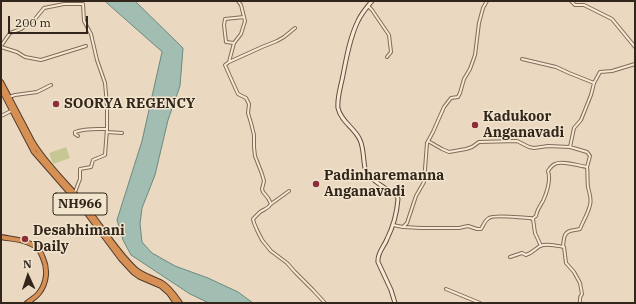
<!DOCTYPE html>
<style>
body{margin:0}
#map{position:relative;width:636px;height:304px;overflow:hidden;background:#ead9c0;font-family:"IBM Plex Serif",serif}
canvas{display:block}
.frame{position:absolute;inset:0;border:2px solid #32251c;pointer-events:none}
.north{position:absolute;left:8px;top:256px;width:40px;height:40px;-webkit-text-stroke:3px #f2e5ce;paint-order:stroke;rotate:357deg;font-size:11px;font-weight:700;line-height:16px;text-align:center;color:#32251c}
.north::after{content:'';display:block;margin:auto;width:14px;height:18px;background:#32251c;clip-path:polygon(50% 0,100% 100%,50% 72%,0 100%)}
.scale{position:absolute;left:8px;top:16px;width:80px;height:18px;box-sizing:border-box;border:2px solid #32251c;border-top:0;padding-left:5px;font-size:12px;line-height:14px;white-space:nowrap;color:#32251c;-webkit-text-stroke:3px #f2e5ce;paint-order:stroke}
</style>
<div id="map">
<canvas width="636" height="304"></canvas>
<div class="frame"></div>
<div class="north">N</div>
<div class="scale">200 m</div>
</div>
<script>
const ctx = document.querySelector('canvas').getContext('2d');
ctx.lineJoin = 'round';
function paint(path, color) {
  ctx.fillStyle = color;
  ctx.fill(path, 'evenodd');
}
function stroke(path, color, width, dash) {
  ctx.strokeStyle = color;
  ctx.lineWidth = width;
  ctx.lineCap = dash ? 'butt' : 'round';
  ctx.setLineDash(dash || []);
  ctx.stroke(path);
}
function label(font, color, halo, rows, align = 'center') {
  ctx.font = font + ' "IBM Plex Serif",serif';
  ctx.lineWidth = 3;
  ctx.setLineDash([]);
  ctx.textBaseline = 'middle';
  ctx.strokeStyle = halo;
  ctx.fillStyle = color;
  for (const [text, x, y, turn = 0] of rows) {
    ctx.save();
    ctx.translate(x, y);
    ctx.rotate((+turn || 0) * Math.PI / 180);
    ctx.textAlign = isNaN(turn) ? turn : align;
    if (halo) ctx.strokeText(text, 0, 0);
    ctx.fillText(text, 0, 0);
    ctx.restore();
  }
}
const green = new Path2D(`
 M66 147 70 158 53 164 49 153Z`);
const water = new Path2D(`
 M105 1H135L183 48 180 86 168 120 155 175 142 208 140 224 142 242 152 253 175 266 208 278 238 292 253 303H209L190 294 131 255 123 240 117 220 142 141 162 52Z`);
const street = new Path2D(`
 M238 1 241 5 245 21 241 34 234 43 229 62 225 65 233 83 238 94 246 98 249 104 248 113 251 123 254 135V147L255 156 262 174 264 181 262 189 263 192 268 198 271 204C268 209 264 209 260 212 258 214 256 216 253 219L254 223 257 230 262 240 271 251 287 263 295 272 313 290 325 303
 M571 1 575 5H584L612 19 635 47
 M368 6 372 10 389 35 391 52 387 57
 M234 43 226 42 224 25 225 19 244 17
 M1 46 10 33 21 29 35 19 44 8 64 4H83L84 21 91 34 97 60 105 83 107 105V129L105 155 93 160 91 167 80 169V179L75 192
 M1 47 17 52 25 57 41 60 86 46
 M522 59 556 67 569 73 594 83
 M229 62 262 47 277 41 284 37 295 28
 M9 97 15 95 37 92 51 85
 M1 116 11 111
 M107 132 122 133
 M78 136 75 134V132C85 128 97 129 107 129
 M428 141 442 149 449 152 466 149 472 147 479 142 517 141 529 147 534 148 548 146 570 147
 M587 167 590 156 587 152 570 147 574 128 581 120 591 95 594 83 600 72 612 71 635 64
 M271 204 289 191
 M532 219 536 216C537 210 540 206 543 201 547 192 551 180 548 171 550 168 552 165 555 164 562 160 579 166 587 167 588 174 587 180 588 187 589 193 592 198 590 205 588 214 583 221 580 229 576 230 573 230 570 231 563 233 564 241 563 246
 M393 225 403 227 407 223 416 196 424 182 427 143 433 132 444 107 451 98 458 97 460 93 464 79 470 69 475 55 479 23 483 8 487 1
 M404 227 421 228H459L468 226 477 229H481C483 226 485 220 489 218 495 214 521 218 530 218L533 219 535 233 541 246
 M510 257 522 253 526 255C532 253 535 249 540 246 547 243 558 246 564 247L566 263 574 272 580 283 582 294C579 297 580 299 580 303
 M446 289 480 303`);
const secondary = new Path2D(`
 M372 1C367 7 361 14 358 21 349 39 346 61 342 80 340 89 337 99 338 108 341 122 355 128 360 140 364 149 363 159 365 168 369 180 387 189 397 196L398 199C397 212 393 227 387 239 384 247 377 253 378 262L391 290 395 303`);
const highway = new Path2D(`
 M1 82 32 141C46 165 68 184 86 207 102 227 116 251 135 269 143 276 153 278 162 283 170 288 175 296 180 303
 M1 89 34 152 83 208 121 259 133 272 140 277 161 286 169 293 176 303
 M1 237C11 239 22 239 31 244 37 246 41 252 43 258 48 269 47 283 39 293 36 297 31 300 27 303`);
const markers = [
 [56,104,4,"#8d2d37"],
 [475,125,4,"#8d2d37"],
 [316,184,4,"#8d2d37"],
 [25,239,4,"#8d2d37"]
];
const shields = [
 [80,204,54]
];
const shieldNames = [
 ["NH966",80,204]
];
const poiNames = [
 ["SOORYA REGENCY",64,104],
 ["Kadukoor",483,117],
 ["Anganavadi",483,133],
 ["Padinharemanna",324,176],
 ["Anganavadi",324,192],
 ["Desabhimani",33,231],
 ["Daily",33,247]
];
paint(green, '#c6c795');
paint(water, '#a2bdb2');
stroke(water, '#6a897f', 1);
stroke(street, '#826b59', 4);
stroke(secondary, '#644c3c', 5);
stroke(highway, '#503a2d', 6);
stroke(street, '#f6e8d2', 2);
stroke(secondary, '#f6e8d2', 3);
stroke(highway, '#d69054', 4);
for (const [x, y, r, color] of markers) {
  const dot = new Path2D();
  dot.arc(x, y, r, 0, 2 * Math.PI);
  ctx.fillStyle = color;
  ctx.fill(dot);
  stroke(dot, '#f2e5ce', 1.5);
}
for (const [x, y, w] of shields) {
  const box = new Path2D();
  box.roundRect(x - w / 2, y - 11, w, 22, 3);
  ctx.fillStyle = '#f2e5ce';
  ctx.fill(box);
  stroke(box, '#32251c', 1);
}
label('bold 13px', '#32251c', null, shieldNames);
label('bold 14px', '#32251c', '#f2e5ce', poiNames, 'left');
</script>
